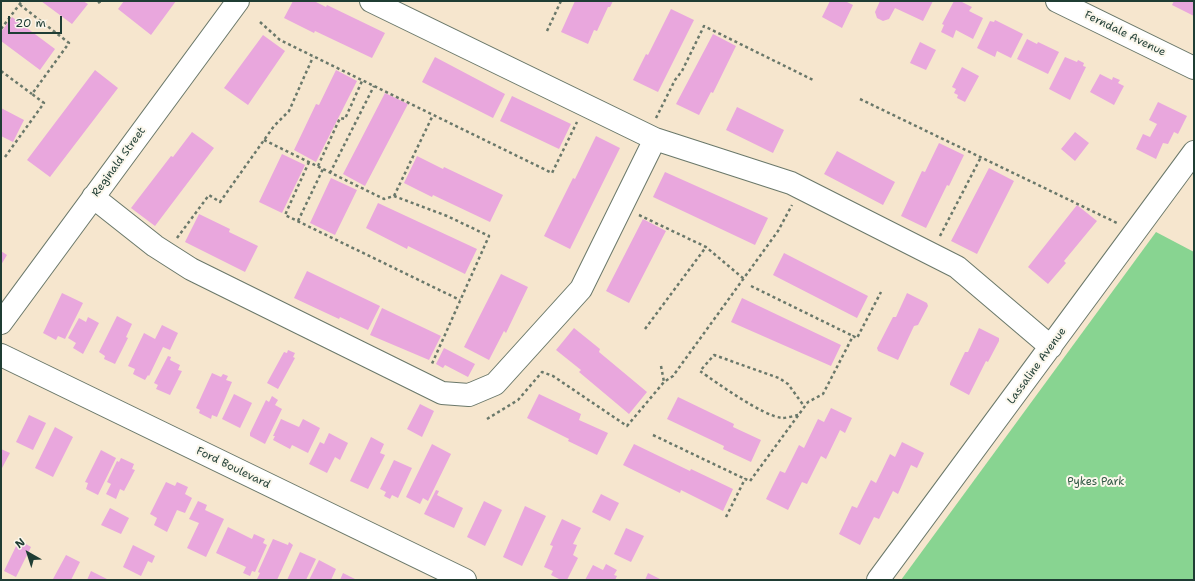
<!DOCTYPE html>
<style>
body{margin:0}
#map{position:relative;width:1195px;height:581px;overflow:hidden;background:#f6e6ce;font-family:"Shantell Sans",sans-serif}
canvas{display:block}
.frame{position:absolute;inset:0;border:2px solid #1f3d34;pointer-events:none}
.north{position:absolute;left:8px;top:533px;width:40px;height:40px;-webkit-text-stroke:3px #fbf7ec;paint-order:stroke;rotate:321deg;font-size:11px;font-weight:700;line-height:16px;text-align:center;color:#1f3d34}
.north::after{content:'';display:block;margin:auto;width:14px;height:18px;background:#1f3d34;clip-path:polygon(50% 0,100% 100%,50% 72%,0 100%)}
.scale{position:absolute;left:8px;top:16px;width:54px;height:18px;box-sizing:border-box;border:2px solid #1f3d34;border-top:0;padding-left:5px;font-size:12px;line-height:14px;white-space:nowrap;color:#1f3d34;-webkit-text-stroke:3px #fbf7ec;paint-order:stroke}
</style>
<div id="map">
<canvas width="1195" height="581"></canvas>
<div class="frame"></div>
<div class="north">N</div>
<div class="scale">20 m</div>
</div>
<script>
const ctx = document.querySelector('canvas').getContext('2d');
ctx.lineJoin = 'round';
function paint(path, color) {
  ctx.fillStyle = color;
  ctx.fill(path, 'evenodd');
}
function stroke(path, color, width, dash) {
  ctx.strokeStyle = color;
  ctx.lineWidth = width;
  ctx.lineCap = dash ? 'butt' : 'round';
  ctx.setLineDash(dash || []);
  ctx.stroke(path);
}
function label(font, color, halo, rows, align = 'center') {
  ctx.font = font + ' "Shantell Sans",sans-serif';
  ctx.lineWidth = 4;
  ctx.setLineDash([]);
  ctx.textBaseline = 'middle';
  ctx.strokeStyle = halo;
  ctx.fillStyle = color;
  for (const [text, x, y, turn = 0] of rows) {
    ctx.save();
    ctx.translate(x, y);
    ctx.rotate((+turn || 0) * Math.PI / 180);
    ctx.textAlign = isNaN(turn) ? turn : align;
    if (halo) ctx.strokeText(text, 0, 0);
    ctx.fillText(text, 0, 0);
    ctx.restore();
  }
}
const green = new Path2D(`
 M1156 232 1194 252V580H901Z`);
const building = new Path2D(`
 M41 1H83L88 4 72 24Z
 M124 1H176L151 35 118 9Z
 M293 1H314L326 7 327 5 385 33 372 58 315 31 314 33 284 18Z
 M575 1H613L610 7H608L597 31 594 30 588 44 561 32Z
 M830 1H845L853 5 842 28 822 17Z
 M880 1H933L923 21 895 8 889 19 883 21 877 18 875 12Z
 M954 1H960L972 7 969 11 983 18 973 39 956 30 953 38 941 32 944 25 942 24Z
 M1174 1H1194V16L1172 5Z
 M671 9 694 20 658 92 633 80 646 54 648 55Z
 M12 17 55 49 40 70 1 41V32Z
 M995 20 1023 34 1011 58 997 51 995 57 977 48 990 21 994 22Z
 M713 34 736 46 713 93 711 92 699 115 676 104Z
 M263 35 285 51 248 105 224 88Z
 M1027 39 1037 44 1038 42 1059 52 1048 74 1017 59Z
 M920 42 936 50 926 70 910 63Z
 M435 57 505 94 493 118 422 82Z
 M1065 57 1077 62 1078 60 1084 63 1083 66 1086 67 1070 100 1049 89Z
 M962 67 979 76 965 102 957 98 958 95 954 93 956 89 952 87Z
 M95 70 118 88 50 177 27 160Z
 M336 70 357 81 316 162 294 150 316 104 319 105Z
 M1100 74 1112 80 1113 77 1120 80 1118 83 1124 86 1114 105 1090 92Z
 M385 93 408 104 365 186 343 174Z
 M512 96 571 124 559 149 500 121Z
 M1158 102 1187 116 1178 134 1174 132 1168 144 1163 143 1156 159 1136 149 1143 134 1150 137 1157 124 1149 120Z
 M737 107 784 130 773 153 726 130Z
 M1 108 24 120 13 142 1 136Z
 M192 132 214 148 155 226 131 208 171 156 173 157Z
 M1075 132 1089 143 1075 161 1061 149Z
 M596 136 620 148 570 249 544 236 573 178 575 179Z
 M939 143 964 155 949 186 947 185 926 228 901 216 922 171 925 172Z
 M837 151 895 182 883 205 824 174Z
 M282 154 305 165 282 213 259 202Z
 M417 156 443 169 444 167 503 195 490 222 433 195 432 197 404 183Z
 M989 168 1014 181 977 254 951 241Z
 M665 172 768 218 755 245 653 197Z
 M331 178 357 190 335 235 310 223Z
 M378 203 477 249 465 274 408 246 407 249 366 228Z
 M1077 205 1097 221 1064 261 1066 263 1048 284 1028 267Z
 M199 214 230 229 229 232 258 246 245 272 185 242Z
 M643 219 666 231 629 303 606 291Z
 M1 251 7 255 1 265Z
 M784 253 868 296 857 318 773 275Z
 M307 271 380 306 368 330 340 317 339 319 294 298Z
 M501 274 528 287 506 333 504 331 489 360 464 347Z
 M62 293 83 303 65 339 58 336 56 340 43 333Z
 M907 293 927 303 928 306 918 325 914 326 898 360 878 351 877 348 893 317H896Z
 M742 298 841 345 831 366 731 322Z
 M382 308 441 336 429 360 370 335Z
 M117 316 132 324 126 337 128 338 115 364 104 359 105 356 99 352Z
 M88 317 99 323 83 354 73 348 76 343 68 338 79 318 86 322Z
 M162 325 178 333 170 350 163 347 149 376 148 375 145 380 133 374 135 369 128 366 144 333 155 339Z
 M574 328 600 349 599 352 647 392 629 414 579 372 581 370 556 350Z
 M979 328 999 338V341L989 360 988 362 986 361 969 395 950 385V383L965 352H968Z
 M444 348 475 364 468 377 445 365 443 368 436 364Z
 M288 350 295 353 293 357 295 358 278 389 267 383 284 352 287 353Z
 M168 356 171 357 170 360 180 365 178 370 182 371 170 395 156 389 158 385 154 383Z
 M212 373 221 377 223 374 228 376 226 380 232 382 217 417 212 415 211 419 199 413 200 410 196 408Z
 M234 394 252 403 240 428 222 419Z
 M539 394 581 414 579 420 608 433 597 455 568 441 569 439 527 418Z
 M272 396 278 400 275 405 282 409 265 444 250 436V433L266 400 269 402Z
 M678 397 734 424 733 427 761 440 751 462 723 449 724 446 667 419Z
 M420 404 434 411 422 437 407 429Z
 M831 408 852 418 845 433 840 430 826 459 821 456 807 484 802 482 788 510 766 499 780 471 785 473 799 445 804 448 818 419 824 422Z
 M29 415 46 423 33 450 16 442Z
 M281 419 299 427 303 419 320 428 308 453 292 445 290 449 273 440 275 436H273Z
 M55 427 73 437 53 477 35 468Z
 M329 433 348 443 340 460 335 457 327 473 309 464 320 442 324 444Z
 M371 437 384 444 380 453 385 455 368 489 350 481Z
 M902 442 924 453 917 468 911 465 898 494 893 491 879 519 874 517 860 545 839 534 852 506 857 508 871 480 876 483 890 454 895 457Z
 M432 444 451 454 428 501 423 498 420 504 406 497Z
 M634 444 690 471 691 469 733 489 723 511 681 490 680 493 623 465Z
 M1 449 10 453 1 470Z
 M101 450 116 458 98 495 86 489 88 483 85 482Z
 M121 458 134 464 132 469 135 470 124 491 120 489 116 499 106 494 111 484 107 482 117 461 119 462Z
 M394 460 412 468 398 498 392 495 390 499 384 496 386 492 380 489Z
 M166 482 175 486 177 482 188 487 185 494 192 498 185 513 177 510 167 532 154 525 157 518 150 514Z
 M436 490 439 491 437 495 463 508 454 528 424 514Z
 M601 494 619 503 610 521 592 512Z
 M198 501 207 505 205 510 224 519 206 557 187 548 199 523 189 519Z
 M484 501 502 510 485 546 467 537Z
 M525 506 546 516 522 566 503 557Z
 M110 508 129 518 121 534 101 525Z
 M562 519 581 528 573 544 577 545 573 555 578 558 567 580H561L551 575 553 571 544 567 553 546 550 545Z
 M228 527 252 539 254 534 265 539 263 543 267 545 255 572 252 571 250 576 243 573 246 567 216 553Z
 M626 528 644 536 631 562 614 554Z
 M273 539 288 545 289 542 293 545 277 580H259L257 579 260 573 258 572Z
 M19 540 31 547 16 577 4 571Z
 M133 545 155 556 152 563 148 561 141 576 123 567Z
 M300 552 316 559 306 580H287Z
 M66 555 80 562 71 580H56L53 579Z
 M319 560 336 569 331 580H309Z
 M606 564 617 570 614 575 617 576 615 580H585L593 565 603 570Z
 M91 571 109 580H87Z
 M343 573 357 580H340Z
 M648 573 662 580H645Z`);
const path = new Path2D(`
 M98 3 101 1
 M260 22 280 40 552 173 577 122
 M1 29 22 1
 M547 31 561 1
 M1 71 32 94
 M860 99 1117 223
 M656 118 675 80 682 71 704 26 813 80
 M264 140 384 199 394 196 447 216 489 236 431 366
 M5 157 44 103 32 94 69 43 19 4
 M309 162 285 215 460 300
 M318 166 340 118 345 119 362 81
 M330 173 374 86
 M394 196 433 115
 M639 215 706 247 744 279
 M298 221 323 169
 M940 236 981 157
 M177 238 209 195 220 202 274 126 289 111 313 57
 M751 286 853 336
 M645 329 706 247
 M661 366 664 382
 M798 415C793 416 787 418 782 418 763 416 717 383 700 371L714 355 779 378 788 384 804 406
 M487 419 518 400 542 372 553 376 627 426 664 382 673 376 778 231 792 205
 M653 435 745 479
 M726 517 745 479 750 481 808 402 823 394 853 336 857 338 881 292`);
const minor = new Path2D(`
 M371 1 655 139 791 183 957 267 1051 347
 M1057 1 1194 68
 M93 197 155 246 191 269 442 393 469 395 495 384 581 289 655 139
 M1 323 238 1
 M1 355 465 580
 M878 580 1194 152`);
const streetNames = [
 ["Ferndale Avenue",1125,34,26],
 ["Reginald Street",119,162,-54],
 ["Lassaline Avenue",1037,366,-54],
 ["Ford Boulevard",233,468,26]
];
const parkNames = [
 ["Pykes Park",1096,482]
];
paint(green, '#88d491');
paint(building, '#e9a7dd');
stroke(minor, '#6a786a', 24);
stroke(path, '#6a786a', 2.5, [3, 3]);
stroke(minor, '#fff', 22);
label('11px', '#1f3d34', '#fbf7ec', streetNames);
label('11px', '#345b47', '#fbf7ec', parkNames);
</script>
